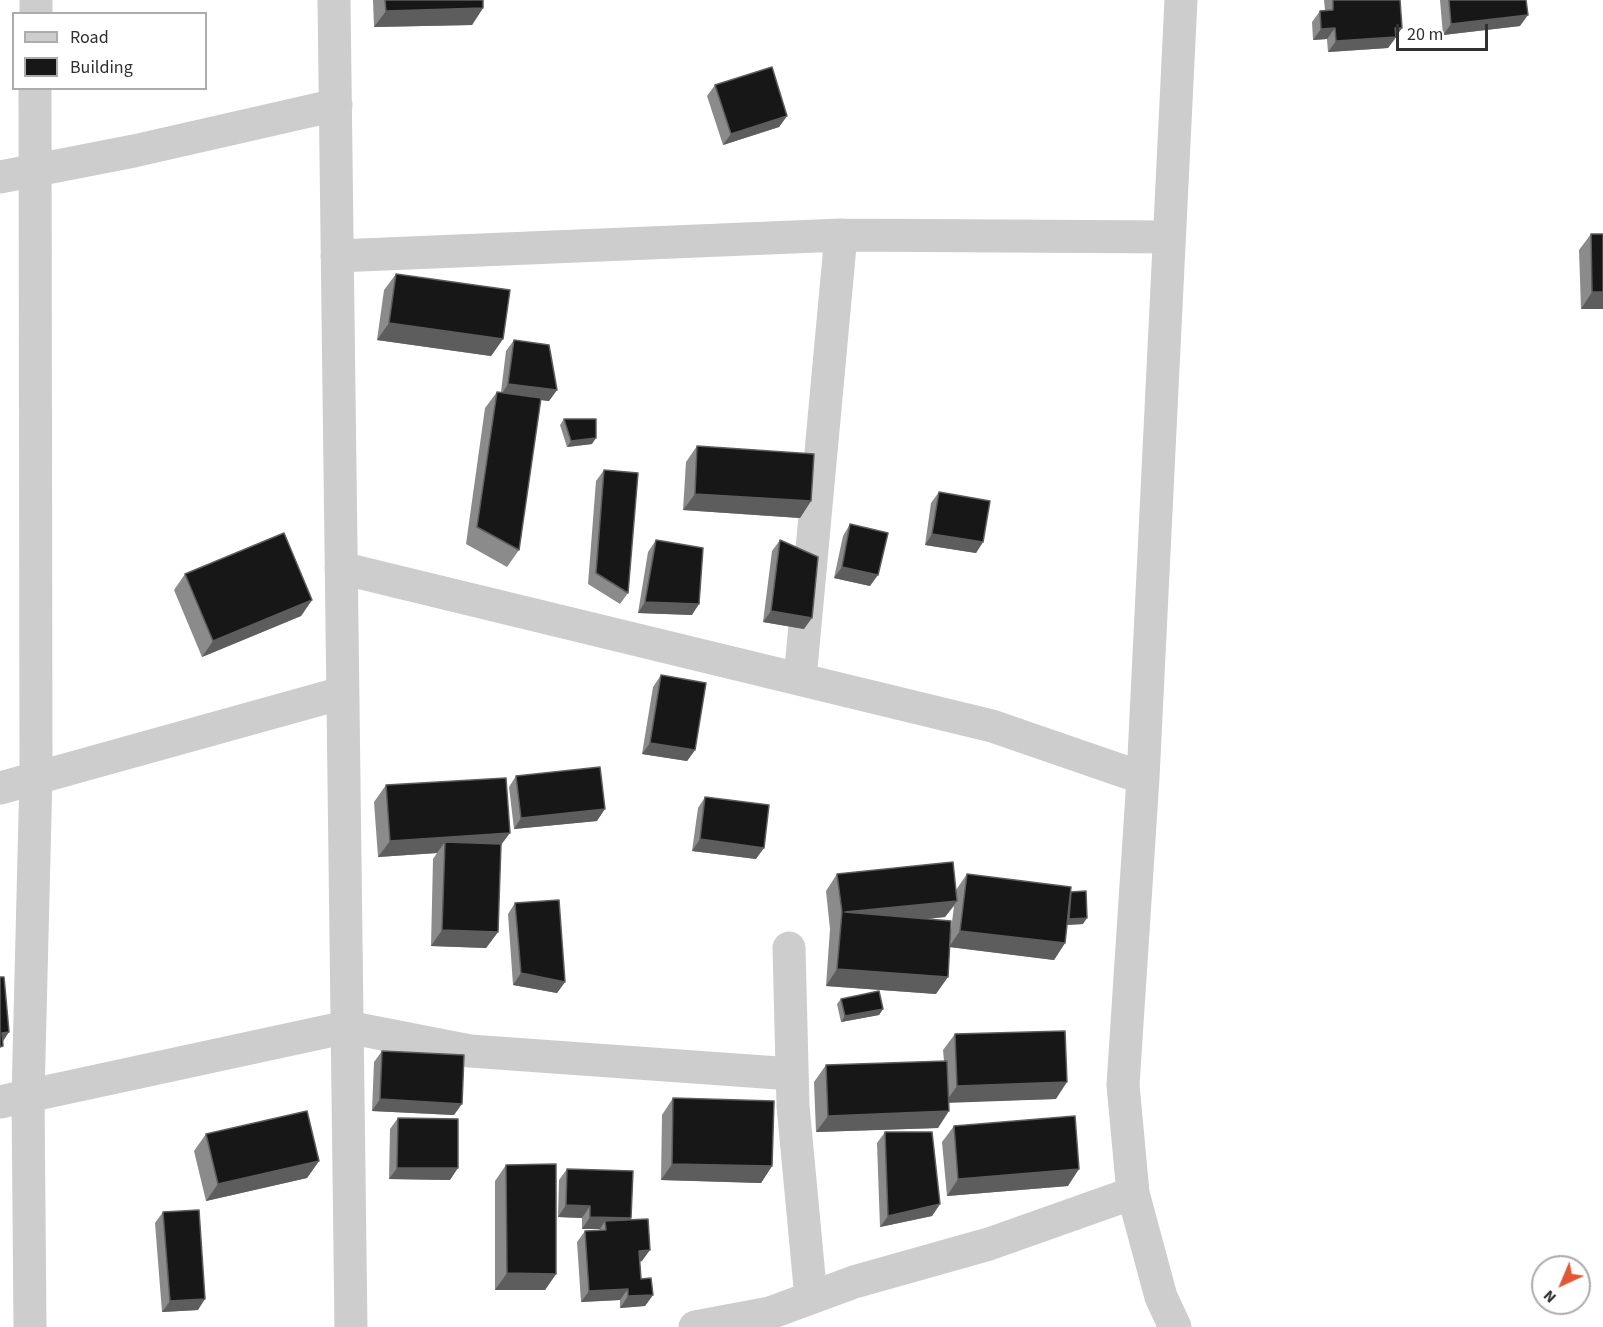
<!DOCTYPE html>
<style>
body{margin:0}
#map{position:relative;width:1603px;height:1327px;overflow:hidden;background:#fff;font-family:"Source Sans 3",sans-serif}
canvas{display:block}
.legend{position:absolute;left:12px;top:12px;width:195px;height:78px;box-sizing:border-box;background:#fff;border:2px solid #acacac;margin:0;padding:8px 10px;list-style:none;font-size:18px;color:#303030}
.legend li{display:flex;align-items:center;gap:12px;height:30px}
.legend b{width:30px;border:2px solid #acacac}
.north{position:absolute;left:1531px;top:1255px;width:60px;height:60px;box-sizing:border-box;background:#fff;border:2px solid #acacac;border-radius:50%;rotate:224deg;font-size:16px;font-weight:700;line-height:24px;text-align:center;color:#303030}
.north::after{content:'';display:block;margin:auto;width:21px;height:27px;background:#e25736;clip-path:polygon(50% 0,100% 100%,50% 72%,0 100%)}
.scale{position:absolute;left:1396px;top:24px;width:92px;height:27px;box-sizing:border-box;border:3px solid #303030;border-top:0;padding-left:8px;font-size:18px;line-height:21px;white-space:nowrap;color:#303030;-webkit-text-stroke:4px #fff;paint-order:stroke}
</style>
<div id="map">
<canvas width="1603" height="1327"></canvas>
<ul class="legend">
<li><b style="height:8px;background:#cdcdcd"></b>Road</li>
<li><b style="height:16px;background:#171717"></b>Building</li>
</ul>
<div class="north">N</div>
<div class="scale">20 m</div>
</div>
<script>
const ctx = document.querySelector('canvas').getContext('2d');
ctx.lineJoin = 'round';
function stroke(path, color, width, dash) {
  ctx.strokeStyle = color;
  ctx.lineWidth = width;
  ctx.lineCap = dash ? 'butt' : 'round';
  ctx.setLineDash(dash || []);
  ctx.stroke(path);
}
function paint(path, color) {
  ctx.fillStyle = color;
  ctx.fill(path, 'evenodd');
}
const minor = new Path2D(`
 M334 0 351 1327
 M36 14V0
 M0 177 134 151 336 105
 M337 256 841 235 1169 237
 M341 568 992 726 1143 778
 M800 679 841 235
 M0 788 342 693
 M789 948 793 1106 811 1298
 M0 1102 347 1027 470 1051 792 1074
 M30 1327 28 1096 36 776 35 88
 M695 1327 770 1313 854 1282 989 1244 1133 1193
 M1175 1327 1161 1297 1133 1193 1123 1085 1143 778 1181 0`);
const wall = new Path2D(`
 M373 0H483V8L472 25 374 27Z
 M1324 0H1400L1395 39 1388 48 1328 52 1327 39 1313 40 1312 22 1320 11 1325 10Z
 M1440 0H1526L1520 26 1443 35Z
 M715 85 787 116 779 127 723 145 707 96Z
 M1591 234H1603V309H1581L1579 250Z
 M396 274 503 339 491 356 377 340 384 290Z
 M514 340 557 390 549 401 541 400 519 550 507 567 466 544 485 408 497 392H501L506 351Z
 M564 419 592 444 567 447 560 425Z
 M697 446 811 501 800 518 683 510 686 462Z
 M604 470 628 593 620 604 588 584 596 481Z
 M939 492 983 542 976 553 925 545 931 503Z
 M850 524 870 586 834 578 843 536Z
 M656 540 692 615 638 613 648 552Z
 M780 540 804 629 763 622 772 551Z
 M185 574 312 600 301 616 202 657 174 590Z
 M661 675 695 750 687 761 642 754 653 687Z
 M516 776 597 821 514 829 509 787Z
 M386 785 501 845 498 932 486 948 431 946 433 859 437 853 378 857 374 802Z
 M705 797 756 859 692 851 698 808Z
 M837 874 956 890 967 874 1071 892 1083 924 1067 925 1065 943 1054 960 950 947 936 994 826 986 830 929 826 891ZM954 906 951 930 927 919 945 917Z
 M515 903 565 982 557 993 513 985 508 914Z
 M841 999 883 1009 879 1015 841 1022 837 1004Z
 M955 1034 1056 1099 949 1102 938 1128 816 1132 814 1082 826 1065 944 1061 943 1050Z
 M382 1051 454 1115 372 1111 374 1062Z
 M673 1098 772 1166 761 1183 661 1180 662 1115Z
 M398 1118 450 1180 389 1179 390 1129Z
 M954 1126 1068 1186 947 1196 942 1142Z
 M885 1132 940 1204 932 1216 880 1227 877 1143Z
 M206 1134 319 1161 307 1178 206 1201 194 1151Z
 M506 1165 556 1274 545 1290H495V1181Z
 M567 1169 630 1220 642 1261 639 1262 641 1279 653 1295 645 1306 620 1308V1300L581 1302 577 1242 585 1231 599 1230 600 1229H582V1218L558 1217 559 1180Z
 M163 1212 198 1310 162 1312 155 1223Z`);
const shadedWall = new Path2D(`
 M483 8 472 25 374 27 386 11Z
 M1528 15 1520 26 1443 35 1451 24Z
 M1335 28 1327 39 1313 40 1321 29Z
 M1395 28H1402L1388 48 1328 52 1336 41Z
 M787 116 779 127 723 145 731 134Z
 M1592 292H1603V309H1581Z
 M389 323 503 339 491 356 377 340Z
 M508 384 557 390 549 401 501 395Z
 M596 438 592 444 567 447 571 441Z
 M695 494 811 501 800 518 683 510Z
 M932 534 983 542 976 553 925 545Z
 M842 567 878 575 870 586 834 578Z
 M312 600 301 616 202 657 213 641Z
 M645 602 699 604 692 615 638 613Z
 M771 611 812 618 804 629 763 622Z
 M650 743 695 750 687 761 642 754Z
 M605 809 597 821 514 829 521 818Z
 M510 833 498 849 445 842 437 853 378 857 390 841Z
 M700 839 764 848 756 859 692 851Z
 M957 901 945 917 840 928 845 912Z
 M1087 918 1083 924 1065 925 1069 919Z
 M442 930 498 932 486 948 431 946Z
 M960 931 1065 943 1054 960 949 947Z
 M837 969 948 977 936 994 826 986Z
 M521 973 565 982 557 993 513 985Z
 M883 1009 879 1015 841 1022 845 1016Z
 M9 1032 0 1046 2 1033Z
 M1067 1082 1056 1099 945 1103 957 1086Z
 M380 1099 462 1104 454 1115 372 1111Z
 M949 1111 938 1128 816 1132 828 1116Z
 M319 1161 307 1178 206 1201 218 1184Z
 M672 1164 772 1166 761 1183 661 1180Z
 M397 1168H458L450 1180 389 1179Z
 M1079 1169 1068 1186 947 1196 958 1179Z
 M940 1204 932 1216 880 1227 888 1216Z
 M566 1205 590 1206 582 1218 558 1217Z
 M590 1217 631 1218 624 1230 605 1221 600 1229H582Z
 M650 1250 642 1261 631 1262 639 1251Z
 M507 1273 556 1274 545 1290H495Z
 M628 1289 620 1300 581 1302 589 1291Z
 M653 1295 645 1306 620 1308 628 1296Z
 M205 1299 198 1310 162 1312 170 1301Z`);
const building = new Path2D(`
 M385 0H483V8L386 11Z
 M1333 0H1400L1402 28H1395L1396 37 1336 41 1335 28 1321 29 1320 11 1333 10Z
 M1449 0H1526L1528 15 1451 24Z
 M772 67 787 116 731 134 715 85Z
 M1591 234H1603V292H1592Z
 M396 274 510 290 503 339 389 323Z
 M514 340 549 345 557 390 508 384Z
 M497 392 541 398 519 550 477 527Z
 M564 419H596V438L571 441Z
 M697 446 814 454 811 501 695 494Z
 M604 470 638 473 628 593 596 573Z
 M939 492 990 501 983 542 932 534Z
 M850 524 888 533 878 575 842 567Z
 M284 533 312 600 213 641 185 574Z
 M656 540 703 548 699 604 645 602Z
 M780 540 818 557 812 618 771 611Z
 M661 675 706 683 695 750 650 743Z
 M600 767 605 809 521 818 516 776Z
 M506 778 510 833 390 841 386 785Z
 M705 797 769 805 764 848 700 839Z
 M445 842 501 844 498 932 442 930Z
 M953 862 957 901 845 912 951 921 948 977 837 969 842 912 837 874Z
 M967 874 1071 887 1065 943 960 931Z
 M1086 891 1087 918 1069 919 1071 892Z
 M559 900 565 982 521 973 515 903Z
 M0 977H4L9 1032 2 1033 3 1046 0 1047Z
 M879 991 883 1009 845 1016 841 999Z
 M1065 1031 1067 1082 957 1086 955 1034Z
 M382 1051 464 1055 462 1104 380 1099Z
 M947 1061 949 1111 828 1116 826 1065Z
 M673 1098 774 1101 772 1166 672 1164Z
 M307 1111 319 1161 218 1184 206 1134Z
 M1075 1116 1079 1169 958 1179 954 1126Z
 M398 1118 458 1119V1168H397Z
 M885 1132H932L940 1204 888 1216Z
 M556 1164V1274L507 1273 506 1165Z
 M567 1169 633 1171 631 1218 590 1217V1206L566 1205Z
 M199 1210 205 1299 170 1301 163 1212Z
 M648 1219 650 1250 639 1251 641 1279 651 1278 653 1295 628 1296V1289L589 1291 585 1231 606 1230 605 1221Z`);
stroke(minor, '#cdcdcd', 33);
paint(wall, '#8b8b8b');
paint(shadedWall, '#5d5d5d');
paint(building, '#171717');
stroke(building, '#5d5d5d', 1.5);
</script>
